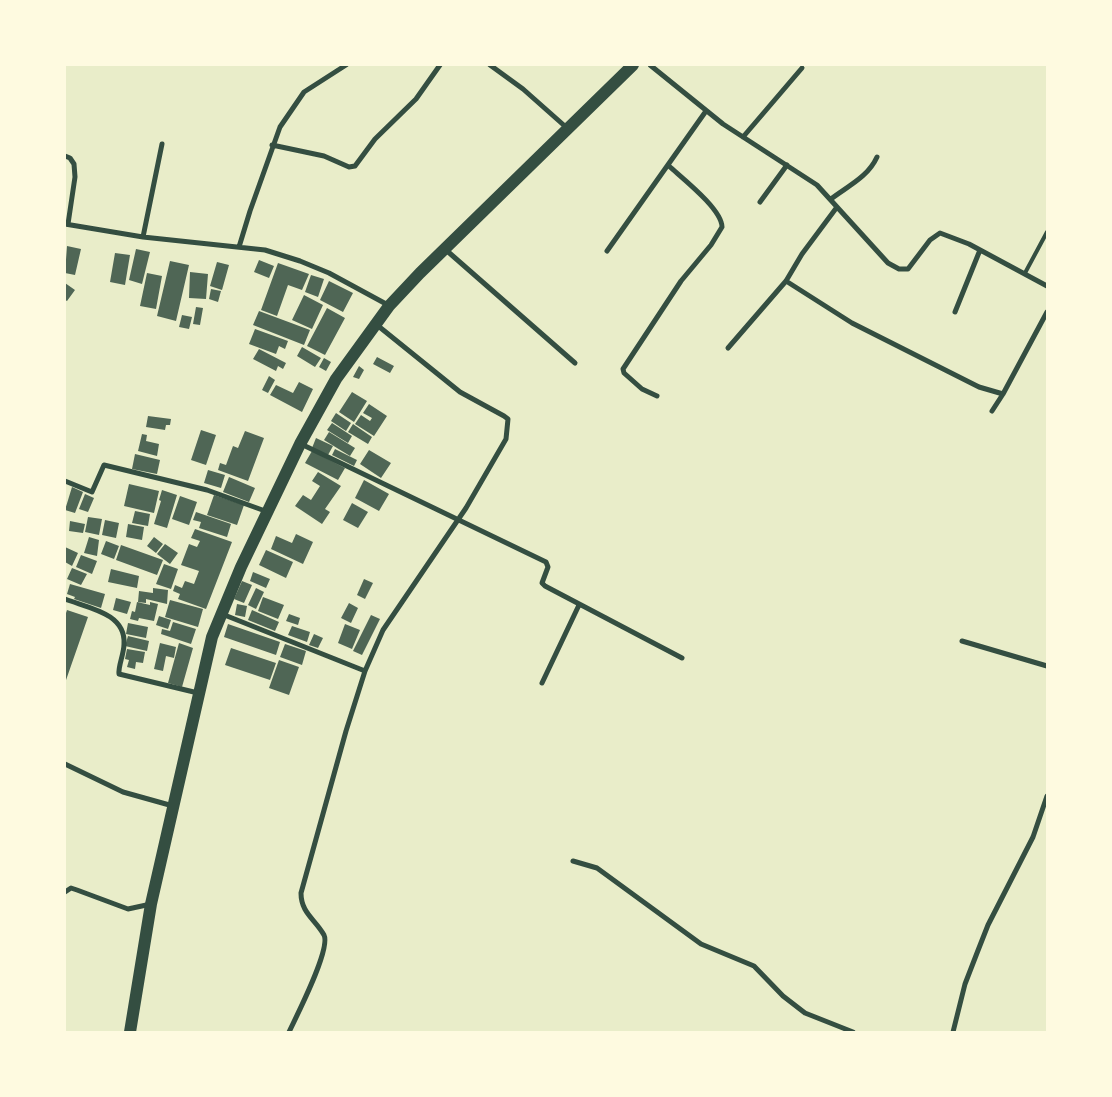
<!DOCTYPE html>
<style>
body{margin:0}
#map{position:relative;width:1112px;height:1097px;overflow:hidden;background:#e9edc9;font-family:"Noto Serif",serif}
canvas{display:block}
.frame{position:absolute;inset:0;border:66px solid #fefae0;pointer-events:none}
</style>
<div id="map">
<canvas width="1112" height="1097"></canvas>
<div class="frame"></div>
</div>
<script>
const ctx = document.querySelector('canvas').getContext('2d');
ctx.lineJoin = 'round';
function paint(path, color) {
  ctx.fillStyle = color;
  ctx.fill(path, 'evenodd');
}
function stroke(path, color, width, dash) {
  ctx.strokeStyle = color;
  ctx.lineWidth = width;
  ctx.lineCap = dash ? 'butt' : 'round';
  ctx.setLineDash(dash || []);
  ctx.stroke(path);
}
const building = new Path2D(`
 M67 246 81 249 75 275 65 273Z
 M136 249 150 252 142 284 129 280Z
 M115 253 130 255 125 285 110 282Z
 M259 260 274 266 269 278 254 272Z
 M170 261 189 265 176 321 157 316Z
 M217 262 229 265 222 290 210 286Z
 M278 263 309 274 302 290 288 285 277 316 261 310Z
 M190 272 208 274 206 299 189 298Z
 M147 273 162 276 156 309 140 306Z
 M311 275 324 279 318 297 305 292Z
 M329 281 353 293 343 312 320 300Z
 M65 283 75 290 67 301 65 300Z
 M211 289 221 291 218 302 209 299Z
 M304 295 323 305 312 329 292 320Z
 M196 307 203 308 200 325 193 324Z
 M327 308 345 318 325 355 307 346Z
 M259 311 310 330 304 345 253 325Z
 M182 315 192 317 189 329 179 327Z
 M255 329 288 341 285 349 279 346 276 354 249 344Z
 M302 347 321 358 315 367 297 356Z
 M259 349 286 363 283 369 278 366 276 371 253 359Z
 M377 357 394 366 390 373 373 364Z
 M324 358 331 362 326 371 319 367Z
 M359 366 364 370 359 379 353 377Z
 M269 376 275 380 268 393 262 390Z
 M299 382 313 389 302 412 270 395 276 385 293 393Z
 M352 392 367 401 354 422 339 412Z
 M369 404 387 416 374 436 355 424 361 415 370 421 372 418 363 413Z
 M336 413 351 423 346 431 331 421Z
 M148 416 171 419 170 425H166L165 430 146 427Z
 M332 423 352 436 348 443 327 430Z
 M353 424 372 437 368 444 348 432Z
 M201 430 216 435 206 465 191 460Z
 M245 431 264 438 248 481 218 470 220 463 226 465 233 446 238 448Z
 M329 432 355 448 350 456 324 440Z
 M142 434 147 435 146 441 159 444 157 456 138 451Z
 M316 438 333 446 328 455 312 448Z
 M335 449 357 460 354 466 332 455Z
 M369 450 391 463 381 478 360 464Z
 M312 451 345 468 338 480 305 463Z
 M135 454 160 460 157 474 132 469Z
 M208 470 225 475 221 488 204 483Z
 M318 472 341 486 325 509 330 512 322 524 295 506 303 495 311 500 320 486 312 481Z
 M229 477 255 488 249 502 223 492Z
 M364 480 389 494 379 511 355 498Z
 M129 484 159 491 154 513 124 506Z
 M72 487 83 492 75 513 65 510Z
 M162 490 177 495 167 528 154 524 161 501 159 500Z
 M85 494 94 498 88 512 79 509Z
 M214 495 244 505 237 525 207 515Z
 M180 496 197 502 189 525 172 519Z
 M352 503 368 512 358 528 343 520Z
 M135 511 150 514 148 526 132 523Z
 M196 512 231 524 227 537 199 528 201 522 193 520Z
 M88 517 102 519 99 535 85 532Z
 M105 520 119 523 116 538 102 535Z
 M70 521 85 524 83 533 69 531Z
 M128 524 144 527 142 540 126 537Z
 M195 529 232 542 206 609 178 599 180 594 173 591 175 585 182 588 185 581 194 584 199 571 181 565 189 544 197 547 200 541 191 538Z
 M296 534 313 542 303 564 271 549 276 536 292 543Z
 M89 537 99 540 97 556 84 553Z
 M154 537 163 544 156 553 147 546Z
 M106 541 119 546 114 559 101 554Z
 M165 544 178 553 170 564 157 554Z
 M121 545 163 560 157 575 116 560Z
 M65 547 78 553 72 566 65 562Z
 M266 550 293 562 286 578 259 565Z
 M81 555 97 561 92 574 76 567Z
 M164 564 178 569 171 589 156 584Z
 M72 568 87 574 81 585 67 579Z
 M111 569 139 576 137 588 108 582Z
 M253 572 270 579 266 588 250 581Z
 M364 579 373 583 365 599 357 595Z
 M242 581 252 585 244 603 234 599Z
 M70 584 105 594 101 608 74 599 75 597 67 594Z
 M153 588 168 590 167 604 146 599V603L138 602 139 591 153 593Z
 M256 588 264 592 256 609 248 605Z
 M263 597 284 605 278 619 258 611Z
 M116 598 131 602 127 614 113 610Z
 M170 600 203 609 198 627 165 617Z
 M137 602 150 605V602L158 604 154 621 139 618 138 621 130 619 132 611 135 612Z
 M349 603 358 608 351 623 341 618Z
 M237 604 247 606 245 617 235 615Z
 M67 610 88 617 65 683V616Z
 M252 610 279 622 275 631 248 620Z
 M289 614 300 618 298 625 286 621Z
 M371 615 380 619 362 655 353 651Z
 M159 616 171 620 168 629 156 625Z
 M173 622 196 629 191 644 161 634 162 629 170 631Z
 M128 623 148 627 146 638 126 634Z
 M228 624 280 642 276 655 224 637Z
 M345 624 360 630 352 649 338 643Z
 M292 626 310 632 307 642 288 635Z
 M314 634 323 638 318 648 309 645Z
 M128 636 149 641 147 651 125 646Z
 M160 643 176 647 174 658 166 656 163 671 154 669Z
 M179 643 193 648 182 687 168 683Z
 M285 644 306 651 302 665 280 657Z
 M231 648 276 663 270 680 225 665Z
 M127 649 145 652 143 663 136 662 135 669 127 667 129 660 125 659Z
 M279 660 299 667 289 695 269 688Z`);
const service = new Path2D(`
 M1025 273 1047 232`);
const minor = new Path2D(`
 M490 65 523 89 567 128
 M650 65 723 124 817 185 888 263 899 269H908L930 240 940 233 969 244 1047 286
 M743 137 802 68
 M272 145 324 156 349 167 355 166 375 139 416 99 440 65
 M65 156 70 158 74 164 75 177 68 224
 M831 199C848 186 868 177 877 157
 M760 202 787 165
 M65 224 143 237 265 250 300 261 329 273 388 305
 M143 237 162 144
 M239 247 250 211 280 127 304 92 346 65
 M446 250 575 363
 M607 251 706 111
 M786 281 852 323 979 387 1003 394 1047 312
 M955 312 980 250
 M728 348 786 281 802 254 837 207
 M657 396 642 389 624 373 623 369 681 281 711 245 722 227C722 209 682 178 669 166
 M992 411 1003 394
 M301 444 546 562 548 567 542 583 545 586 682 658
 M65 481 92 492 104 465 207 490 268 512
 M65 599C88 608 126 613 124 644 124 654 118 666 119 674L198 693
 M222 614 365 671
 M962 641 1047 666
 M542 683 579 605
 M65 764 123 792 173 806
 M573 861 597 868 701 944 754 966 783 996 805 1013 853 1032
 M65 892 71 888 77 890 128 909 151 904
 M289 1032C297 1015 331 949 324 935 315 919 301 913 301 893L346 731 365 671 383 630 466 508 506 439 508 419 504 416 460 392 377 325
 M953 1032 965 984 977 953 988 925 1033 837 1047 796`);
const trunk = new Path2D(`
 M130 1032 151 904 212 637 241 567 300 444 336 379 389 306 420 273 633 65`);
paint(building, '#4f6655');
stroke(service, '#344e41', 4);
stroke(minor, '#344e41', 5);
stroke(trunk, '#344e41', 12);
</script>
